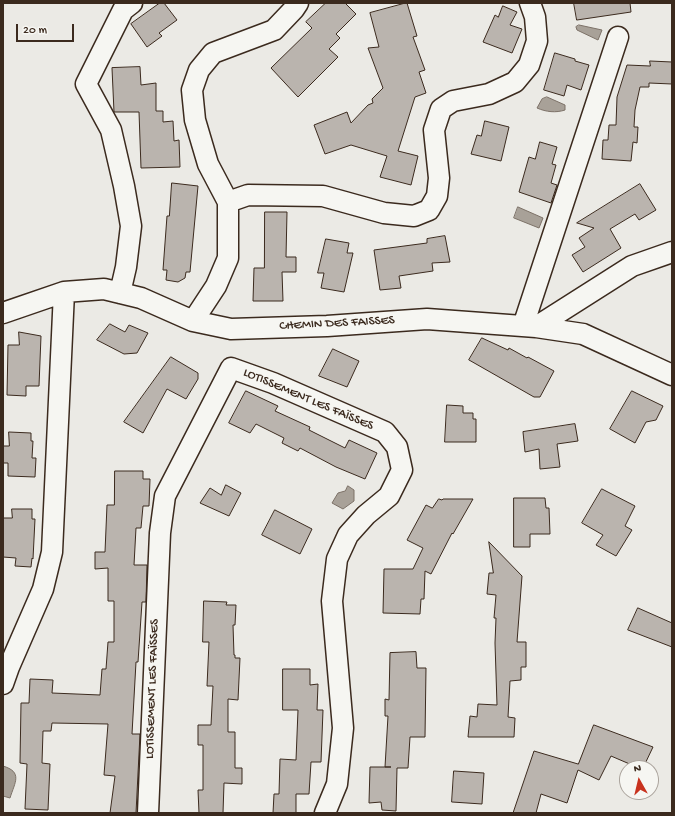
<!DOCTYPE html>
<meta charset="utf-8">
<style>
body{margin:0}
#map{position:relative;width:675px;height:816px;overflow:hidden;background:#ebeae5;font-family:"Gochi Hand",sans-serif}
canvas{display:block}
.frame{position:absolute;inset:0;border:4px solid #3b2a1e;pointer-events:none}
.north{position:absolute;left:619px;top:760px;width:40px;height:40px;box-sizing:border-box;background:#f6f6f2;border:1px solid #aba49d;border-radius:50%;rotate:352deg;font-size:11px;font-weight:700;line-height:16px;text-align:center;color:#3b2a1e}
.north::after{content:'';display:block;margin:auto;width:14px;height:18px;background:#c8321e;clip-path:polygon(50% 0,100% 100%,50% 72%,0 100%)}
.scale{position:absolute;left:16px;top:24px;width:58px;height:18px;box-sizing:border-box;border:2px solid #3b2a1e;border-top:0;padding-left:5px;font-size:12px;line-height:14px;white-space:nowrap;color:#3b2a1e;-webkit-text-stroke:3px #f6f6f2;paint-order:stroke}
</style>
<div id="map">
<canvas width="675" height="816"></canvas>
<div class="frame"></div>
<div class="north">N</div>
<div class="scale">20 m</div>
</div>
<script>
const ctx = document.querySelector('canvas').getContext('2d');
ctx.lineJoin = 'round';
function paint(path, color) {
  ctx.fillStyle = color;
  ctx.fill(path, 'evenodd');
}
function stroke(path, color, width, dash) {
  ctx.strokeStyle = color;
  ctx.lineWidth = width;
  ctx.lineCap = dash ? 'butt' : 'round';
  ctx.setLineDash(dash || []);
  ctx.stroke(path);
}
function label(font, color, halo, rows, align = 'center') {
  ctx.font = font + ' "Gochi Hand",sans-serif';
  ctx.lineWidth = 3;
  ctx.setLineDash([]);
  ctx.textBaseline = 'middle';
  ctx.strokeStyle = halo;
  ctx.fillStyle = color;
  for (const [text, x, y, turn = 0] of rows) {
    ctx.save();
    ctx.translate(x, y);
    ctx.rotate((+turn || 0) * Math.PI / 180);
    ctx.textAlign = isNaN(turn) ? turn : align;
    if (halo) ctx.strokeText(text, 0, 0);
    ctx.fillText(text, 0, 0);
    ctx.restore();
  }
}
const water = new Path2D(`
 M579 25 602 30 598 40 577 30 576 27Z
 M547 97 565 105V110C556 113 546 112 537 108L542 99Z
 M518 207 543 218 539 228 514 218Z
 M348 486 354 490V501L343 509 332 503 338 493 345 491Z
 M3 766C23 772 15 782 10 798L3 796Z`);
const building = new Path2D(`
 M160 3H164L177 20 159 33 162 36 147 47 131 24Z
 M326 3H345L356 14 336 34 340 38 329 49 338 57 298 97 271 68 312 28 306 22Z
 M407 3 417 36 413 37 425 70 419 72 426 93 415 97 398 151 418 156 411 185 380 177 387 156 351 145 325 154 314 125 347 112 351 123 368 105 373 103 372 99 383 88 368 48 379 47 370 13Z
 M574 3H630L631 12 577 20Z
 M503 6 517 12 510 25 522 29 512 53 483 42 495 15 498 17Z
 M555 53 575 59V61L589 65 581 90 567 85 564 96 544 90Z
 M650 61 672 62V84L649 83V87H640L635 110 634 127H638L637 143 633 142 631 161 602 159 603 140H608L609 125H616L617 97 627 65 650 66Z
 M140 67 141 85 156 83V111H163V122L173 121 174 141 179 140 180 167 141 168 139 112H114L112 68Z
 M485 121 509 127 501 161 471 154 477 135 481 136Z
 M540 142 557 147 552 164 556 165 551 183 557 185 551 203 519 192 529 157 535 159Z
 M172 183 198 186 190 272H186L185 278 178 282 166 280 167 270H163L167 216H169Z
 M640 184 656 210 639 220 635 214 610 229 621 248 583 272 572 255 585 247 579 238 594 228 577 223Z
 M265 212H287L286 257H296V272H282L283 301H253L254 268H264Z
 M445 236 450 262 432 263 433 271 399 276 401 288 380 290 374 250 427 243V239Z
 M326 239 349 243 347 253H353L344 292 321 288 324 273H318Z
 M110 324 125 332 129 325 148 333 137 353 124 354 97 340Z
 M19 332 41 336 39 386H26V396L7 395 8 345H19Z
 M482 338 508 350 509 348 527 358 528 357 554 371 540 397H534L469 360Z
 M333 349 359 361 347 387 319 376Z
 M171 357 198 373V379L186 399 167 389 143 433 124 422Z
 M246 391 278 406 275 411 310 427 309 430 345 448 349 440 377 453 365 479 336 467 300 448 298 451 282 443 284 438 256 424 250 433 229 423Z
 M632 391 663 406 656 420 646 422 635 443 610 429Z
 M447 405 463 406V413H473V419H476V442H445Z
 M575 424 578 441 557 444 560 467 540 469 539 449 525 452 523 432Z
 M9 432 31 433V441H33L32 458H36L35 477 8 476V463H3V446H9Z
 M115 471H143V479H150L149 506H143L141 528H136L134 565H147L146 602H142L138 662H136L132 734H140L136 813H110L115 776 104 775 108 724 52 723 51 731H43L42 763 50 764 48 810 25 809 27 764 20 763 21 703H29L30 679 53 680 52 693 100 695 102 669H106L108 642H114V601H108V568L95 569V552H105L107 505H114Z
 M226 485 241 493 229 516 200 503 210 488 221 495Z
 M602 489 635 506 625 526 632 530 616 556 596 545 603 535 582 523Z
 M514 498H545L546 508H549L550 534H530V547H514Z
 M439 499 442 500 443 499H473L453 534 452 533 431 574 425 571 424 599H421L420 614 383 613 384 569H413L423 548 407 540 426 505 432 508Z
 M12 509H32V519H35L33 559 32 558 31 567 15 566 16 558 3 557V518H12Z
 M275 510 312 529 300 554 262 535Z
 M489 542 522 576 517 642H526V667H521V680L510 681 508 717 515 718 514 737H468L470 716 477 717 478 704 497 705 495 643 496 618H494L496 595 487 594 489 573H493Z
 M204 601 227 602 226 605H236L235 625H233L234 655H235V658H240L238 700 228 699V732H235V768H242V784L224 783 223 813H199L198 790H203V745H198V725H211L213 686H207L209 642H203Z
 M638 608 672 623V647L628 630Z
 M416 652 417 668H426L425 737H410L408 768H397L396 811 382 810 381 802 369 803 370 767H391H385L388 716H385V699L389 700 390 653Z
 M283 669H310V685L318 684 317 710H323L321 762H311L309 794H296V813H273L274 794H279L280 759 296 760 298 710H283Z
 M594 725 653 747 643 768H639L611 756 599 780 578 770 567 803 541 794 536 813H513L534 751 578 764Z
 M454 771 484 773 482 804 452 802Z`);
const street = new Path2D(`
 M228 202 208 164 195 120 192 90 199 70 213 53 274 30 294 9 298 3
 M120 293 126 267 131 226 124 186 111 130 86 84 123 10 132 3
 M3 313 64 292 104 289 141 298 193 321 231 329 327 326 427 319 536 327 583 334 672 375
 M193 321 216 286 228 258V202L248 195 323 196 384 213 414 216 429 210 437 196 439 178 434 130 441 109 453 101 489 94 515 82 529 65 537 41 535 17 530 3
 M523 326 618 37
 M536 327 632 266 672 252
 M3 684 9 667 43 589 52 552 64 292
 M148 813 160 533 165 496 231 368 273 383 385 432 397 447 402 470 389 496 366 515 348 535 337 559 332 601 343 728 337 784 325 813`);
const streetNames = [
 ["CHEMIN DES FAISSES",337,324,-3],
 ["LOTISSEMENT LES FAÏSSES",308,400,23],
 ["LOTISSEMENT LES FAÏSSES",153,689,-88]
];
paint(water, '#a8a198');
stroke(water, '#7c7167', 1);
paint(building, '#bab4ae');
stroke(building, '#3b2a1e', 1);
stroke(street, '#3b2a1e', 23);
stroke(street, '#f6f6f2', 20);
label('13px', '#3b2a1e', '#f6f6f2', streetNames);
</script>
